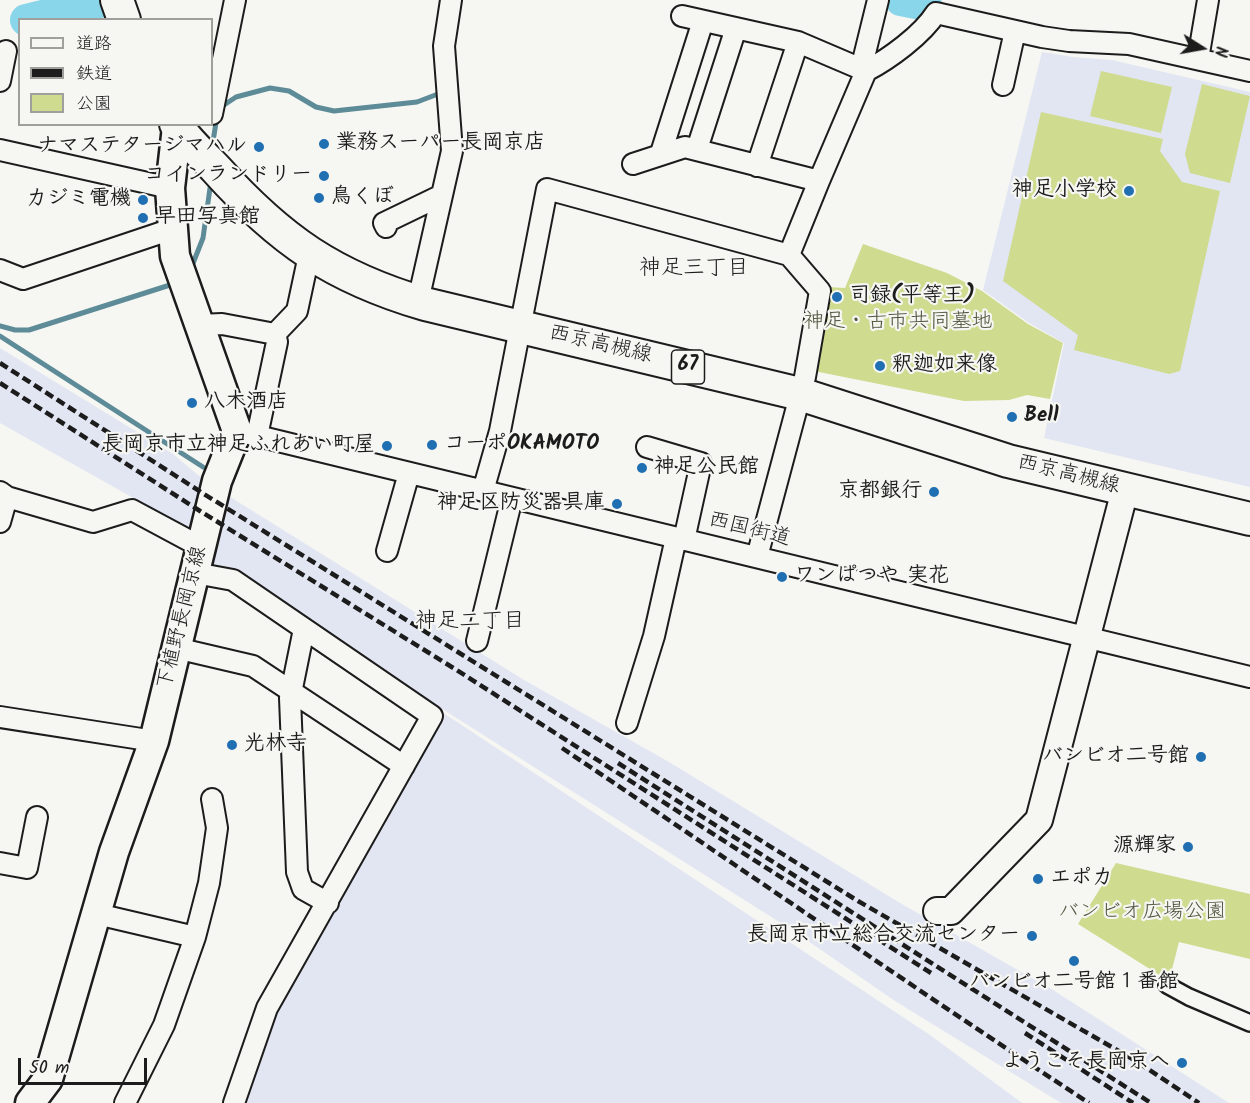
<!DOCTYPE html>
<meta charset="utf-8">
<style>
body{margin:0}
#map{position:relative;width:1250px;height:1103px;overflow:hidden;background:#f6f6f2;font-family:Kalam,"Klee One",sans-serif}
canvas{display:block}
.legend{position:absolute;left:18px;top:18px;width:195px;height:108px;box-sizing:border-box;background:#f6f6f2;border:2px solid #9f9f9c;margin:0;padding:8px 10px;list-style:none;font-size:18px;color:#1c1c1c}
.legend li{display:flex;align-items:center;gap:12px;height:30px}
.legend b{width:30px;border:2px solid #9f9f9c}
.north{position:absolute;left:1172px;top:18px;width:60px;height:60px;-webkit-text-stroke:4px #f6f6f2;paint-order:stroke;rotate:101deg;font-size:16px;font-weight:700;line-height:24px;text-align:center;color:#1c1c1c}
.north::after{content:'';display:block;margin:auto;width:21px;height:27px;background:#1c1c1c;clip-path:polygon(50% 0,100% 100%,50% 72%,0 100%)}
.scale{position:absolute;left:18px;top:1058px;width:129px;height:27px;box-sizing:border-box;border:3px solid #1c1c1c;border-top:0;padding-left:8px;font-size:18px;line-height:21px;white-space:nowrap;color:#1c1c1c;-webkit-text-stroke:4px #f6f6f2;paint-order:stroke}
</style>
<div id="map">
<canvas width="1250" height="1103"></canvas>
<ul class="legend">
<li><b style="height:8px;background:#f6f6f2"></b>道路</li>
<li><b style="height:8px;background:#1c1c1c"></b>鉄道</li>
<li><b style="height:16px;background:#cfdb8f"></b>公園</li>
</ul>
<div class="north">N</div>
<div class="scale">50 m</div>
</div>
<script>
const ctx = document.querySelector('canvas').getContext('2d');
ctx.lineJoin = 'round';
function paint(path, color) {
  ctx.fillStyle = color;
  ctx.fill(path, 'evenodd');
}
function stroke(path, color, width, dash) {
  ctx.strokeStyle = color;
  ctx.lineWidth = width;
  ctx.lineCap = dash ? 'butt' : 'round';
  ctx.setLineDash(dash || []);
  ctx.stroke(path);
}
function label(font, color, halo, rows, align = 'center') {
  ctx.font = font + ' Kalam,"Klee One",sans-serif';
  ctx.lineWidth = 4.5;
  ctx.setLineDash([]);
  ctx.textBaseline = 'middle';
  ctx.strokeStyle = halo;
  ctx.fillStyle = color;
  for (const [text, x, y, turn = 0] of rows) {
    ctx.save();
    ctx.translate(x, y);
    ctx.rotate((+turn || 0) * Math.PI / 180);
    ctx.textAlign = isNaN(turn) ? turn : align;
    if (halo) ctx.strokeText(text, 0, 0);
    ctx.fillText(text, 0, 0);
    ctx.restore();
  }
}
const built = new Path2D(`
 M1042 52 1073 57 1112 60 1250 92V487L1044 438 1064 343 1029 323 983 290Z
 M0 348 173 454 204 480 192 531 0 423Z
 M227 495 524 680 669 762 900 903 1053 990 1229 1103H1061L895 1001 795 932 208 561Z
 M442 712 930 1035 1022 1103H240L273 1012Z`);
const green = new Path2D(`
 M1101 71 1172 87 1161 133 1090 116Z
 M1202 84 1250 96 1230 183 1190 173 1185 154Z
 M1041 112 1163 139 1160 151 1182 182 1220 191 1180 371 1169 374 1074 350 1078 335 1003 281Z
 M863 244 947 273 982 291 1028 324 1063 343 1050 399 1027 395 1009 400 964 401 814 371 828 287 845 288Z
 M1116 863 1250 894V959L1179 942 1169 981 1078 924Z`);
const stream = new Path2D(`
 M221 107 236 97 270 88 289 91 316 107 334 111 417 102 438 94
 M212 148 217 116
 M190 271 203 238 211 181
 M0 326 15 330H29L170 285 176 282
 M0 336 203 467`);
const river = new Path2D(`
 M901 0 926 5
 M26 20 108 0`);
const pedestrian = new Path2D(`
 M1167 985 1189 997 1250 1023`);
const minor = new Path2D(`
 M682 16 798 42 866 71C889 59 922 35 936 13L1042 37 1069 41 1129 44 1250 71
 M1198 59 1208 0
 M0 81 6 51
 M1003 85 1015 31
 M212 114 235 0
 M697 149 736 28
 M0 150 170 188
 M661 153 703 21
 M633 164 685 147 819 181 866 71 864 57 878 0
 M757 166 798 42
 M386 227 384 223 442 195
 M789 255 819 181
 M0 270 23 279 172 229
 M418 301 452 151 444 46 451 0
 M199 325 222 324 275 334 297 311 309 255
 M237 431 1250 677
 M257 436 277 342 275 334
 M647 447 701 463 684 540
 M483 491 500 431 547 189 789 255 820 291 805 377 757 557
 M0 492 7 497 93 522 132 510 201 547
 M0 522 7 497
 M387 551 409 473
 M195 573 233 580 432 716 267 1008 234 1103
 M304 629 290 698 297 872 303 889 328 903
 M477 641 512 498
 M176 648 253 666 404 766
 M0 717 154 741
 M627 723 654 636 676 538
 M0 863 27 868 37 817
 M97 914 195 937
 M125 1103 164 1025 195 937 209 883 217 828 212 799`);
const tertiary = new Path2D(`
 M937 911H951L1039 820 1125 490`);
const secondary = new Path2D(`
 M30 1103 48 1079 114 852 154 741 217 481 237 431 175 256 170 188 177 127`);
const primary = new Path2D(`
 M117 0 124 20
 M176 124C186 141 203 155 216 169 280 240 333 277 425 304L800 394 1008 461 1250 519`);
const rail = new Path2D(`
 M0 363 204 494 858 901 1136 1061 1199 1103
 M0 383 200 511 455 669 931 973
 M562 748C738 866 912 987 1089 1103
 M618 763 1151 1103
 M1025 1033 1133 1103`);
const markers = [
 [324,144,6,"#1f6fb2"],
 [259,147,6,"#1f6fb2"],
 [324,176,6,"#1f6fb2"],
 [1129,191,6,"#1f6fb2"],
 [319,198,6,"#1f6fb2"],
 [143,200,6,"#1f6fb2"],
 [143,218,6,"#1f6fb2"],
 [837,297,6,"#1f6fb2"],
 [880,366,6,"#1f6fb2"],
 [192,403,6,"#1f6fb2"],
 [1012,417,6,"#1f6fb2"],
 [432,445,6,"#1f6fb2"],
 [387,446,6,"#1f6fb2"],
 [642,468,6,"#1f6fb2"],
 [934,492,6,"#1f6fb2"],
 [617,504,6,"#1f6fb2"],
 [782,577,6,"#1f6fb2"],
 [232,745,6,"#1f6fb2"],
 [1201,757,6,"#1f6fb2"],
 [1188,847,6,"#1f6fb2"],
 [1038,879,6,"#1f6fb2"],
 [1032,936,6,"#1f6fb2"],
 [1074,961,6,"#1f6fb2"],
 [1182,1063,6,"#1f6fb2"]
];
const shields = [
 [688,367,33]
];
const shieldNames = [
 ["67",688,367]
];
const poiNames = [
 ["業務スーパー長岡京店",336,144],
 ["ナマステタージマハル",247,147,"right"],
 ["コインランドリー",312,176,"right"],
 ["神足小学校",1117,191,"right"],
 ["鳥くぼ",331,198],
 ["カジミ電機",131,200,"right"],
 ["早田写真館",155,218],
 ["司録(平等王)",849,297],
 ["釈迦如来像",892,366],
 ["八木酒店",204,403],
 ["Bell",1024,417],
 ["コーポOKAMOTO",444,445],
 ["長岡京市立神足ふれあい町屋",375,446,"right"],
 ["神足公民館",654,468],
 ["京都銀行",922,492,"right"],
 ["神足区防災器具庫",605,504,"right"],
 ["ワンぱつや 実花",794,577],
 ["光林寺",244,745],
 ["バンビオ二号館",1189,757,"right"],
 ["源輝家",1176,847,"right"],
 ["エポカ",1050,879],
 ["長岡京市立総合交流センター",1020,936,"right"],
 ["バンビオ二号館１番館",1074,983,"center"],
 ["ようこそ長岡京へ",1170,1063,"right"]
];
const parkNames = [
 ["神足・古市共同墓地",898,323],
 ["バンビオ広場公園",1142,913]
];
const streetNames = [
 ["西京高槻線",600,346,13],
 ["西京高槻線",1068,476,14],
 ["西国街道",749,531,14],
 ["下植野長岡京線",184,618,-76]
];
const neighbourhoodNames = [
 ["神足三丁目",694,270],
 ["神足二丁目",470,623]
];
paint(built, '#e2e6f2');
paint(green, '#cfdb8f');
stroke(stream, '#5d8b97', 5);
stroke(river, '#89d5e9', 32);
stroke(pedestrian, '#1c1c1c', 20);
stroke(minor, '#1c1c1c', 24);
stroke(tertiary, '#1c1c1c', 30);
stroke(secondary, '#1c1c1c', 33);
stroke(primary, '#1c1c1c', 36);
stroke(pedestrian, '#f6f6f2', 15);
stroke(minor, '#f6f6f2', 20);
stroke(tertiary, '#f6f6f2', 26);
stroke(secondary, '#f6f6f2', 28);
stroke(primary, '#f6f6f2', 32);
stroke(rail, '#1c1c1c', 4.5, [9, 4.5]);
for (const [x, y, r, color] of markers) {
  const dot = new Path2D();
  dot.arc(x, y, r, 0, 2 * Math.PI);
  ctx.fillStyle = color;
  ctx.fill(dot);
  stroke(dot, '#f6f6f2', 2);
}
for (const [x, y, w] of shields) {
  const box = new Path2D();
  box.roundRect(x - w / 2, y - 17, w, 34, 4.5);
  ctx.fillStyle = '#f6f6f2';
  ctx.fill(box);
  stroke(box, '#1c1c1c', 1.5);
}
label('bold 20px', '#1c1c1c', null, shieldNames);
label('bold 21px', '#1c1c1c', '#f6f6f2', poiNames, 'left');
label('21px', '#52553e', '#f6f6f2', parkNames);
label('21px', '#1c1c1c', '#f6f6f2', streetNames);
label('22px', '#1c1c1c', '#f6f6f2', neighbourhoodNames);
</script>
